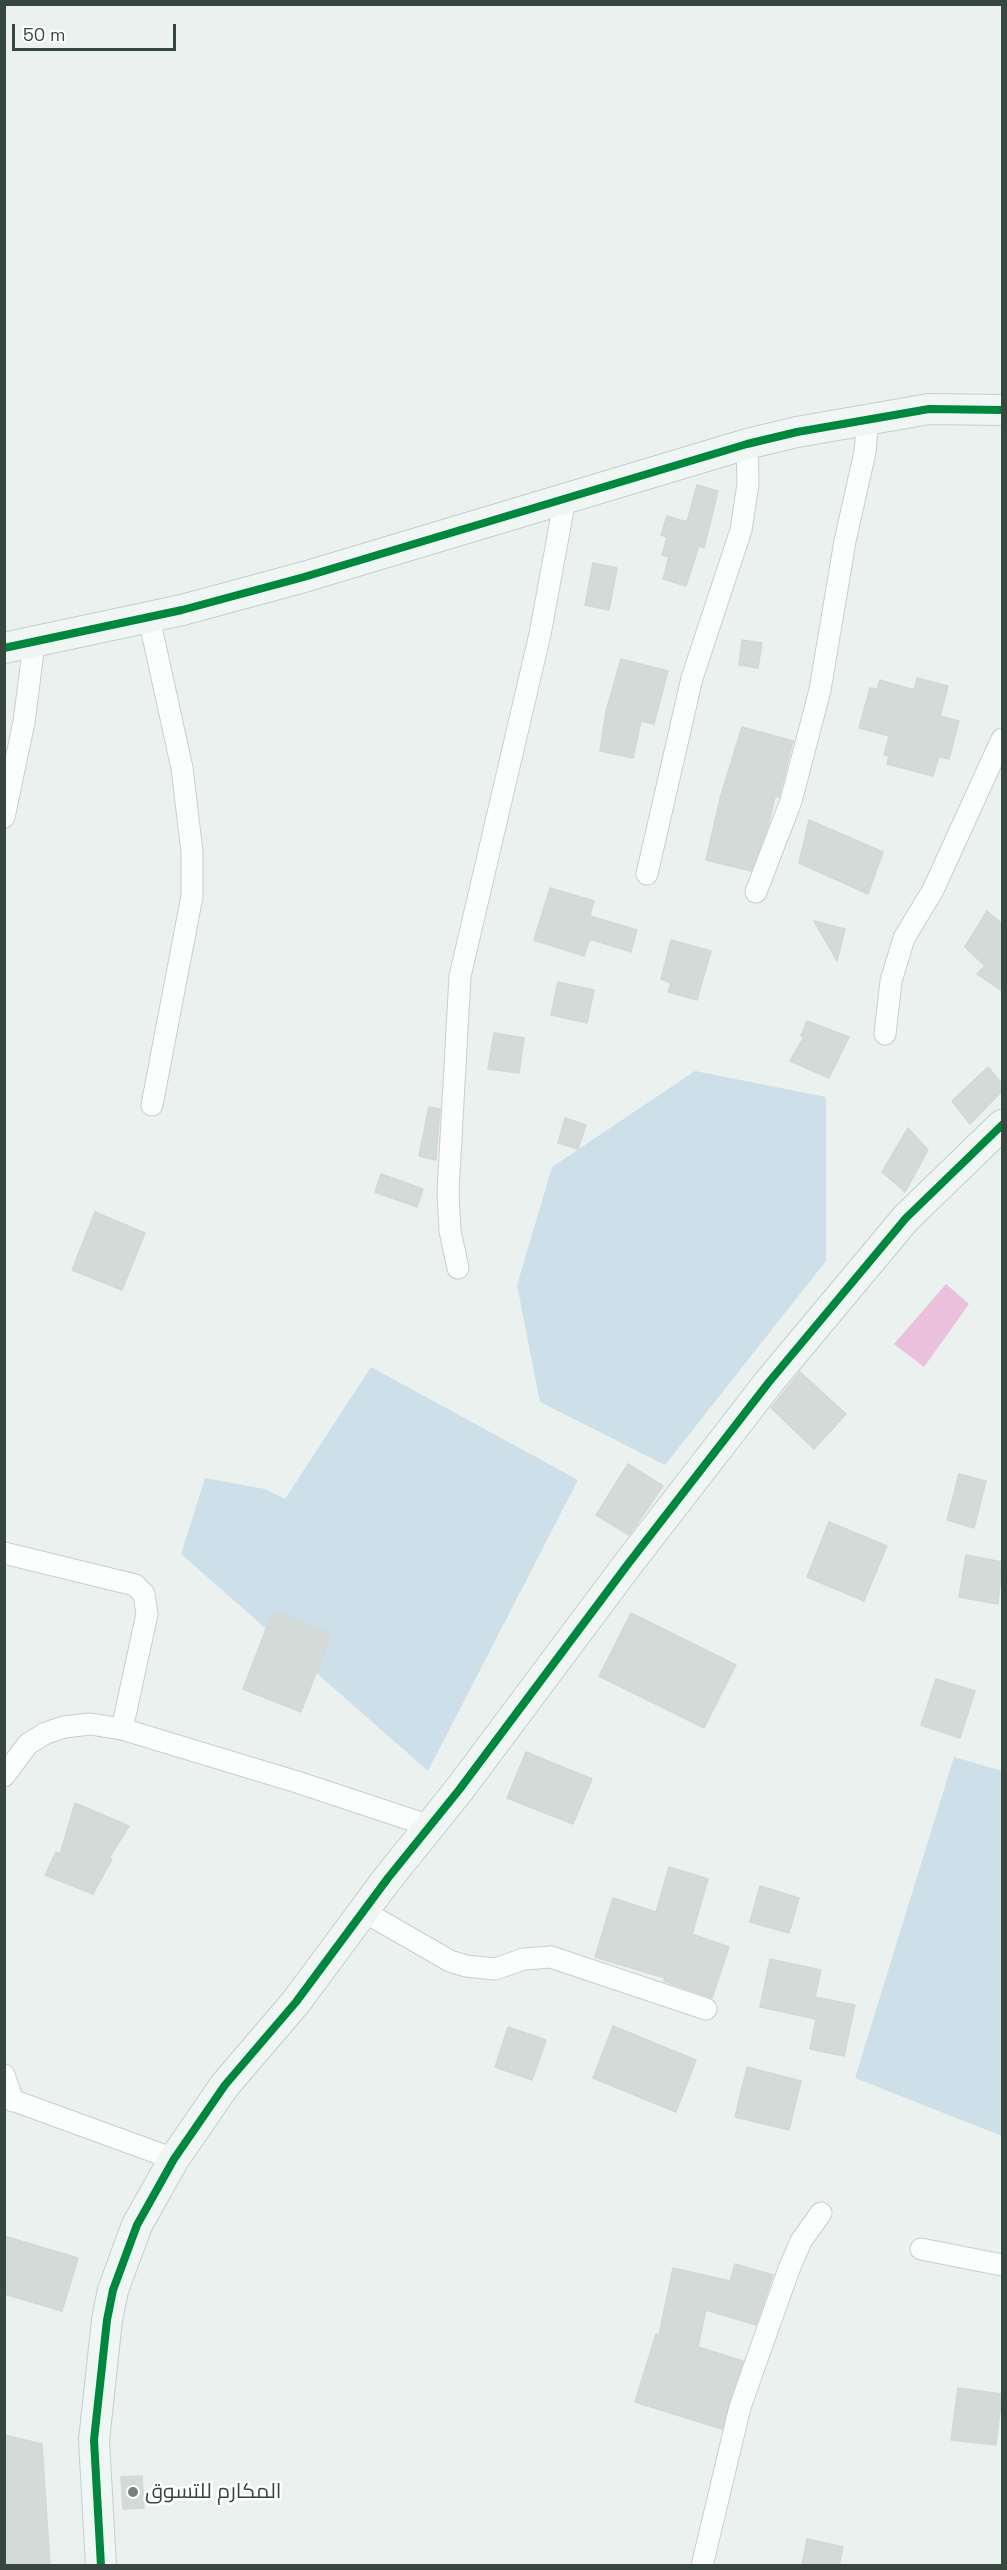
<!DOCTYPE html>
<html>
<head>
<meta charset="utf-8">
<style>
	body { margin:0 }
	#map { position:relative; width:1007px; height:2570px; overflow:hidden; background:#ebf1ef; font-family:"Space Grotesk",sans-serif }
	canvas { display:block }
	.frame { position:absolute; inset:0; border:6px solid #384640; pointer-events:none }
	.scale { position:absolute; left:12px; top:24px; width:164px; height:27px; box-sizing:border-box; border:3px solid #384640; border-top:0; padding-left:8px; font-size:18px; line-height:21px; white-space:nowrap; color:#384640; -webkit-text-stroke:4px #fff; paint-order:stroke }
</style>
</head>
<body>
<div id="map">
<canvas width="1007" height="2570"></canvas>
<div class="frame"></div>
<div class="scale">50 m</div>
</div>
<script>
const g = document.querySelector('canvas').getContext('2d');
g.lineJoin = 'round';
function paint(path, color) {
  g.fillStyle = color;
  g.fill(path, 'evenodd');
}
function poly(rows) {
  const path = new Path2D();
  for (const r of rows) {
    path.moveTo(r[0], r[1]);
    for (let i = 2; i < r.length; i += 2) path.lineTo(r[i], r[i + 1]);
  }
  return path;
}
function strokePath(path, color, width, dash) {
  g.strokeStyle = color;
  g.lineWidth = width;
  g.lineCap = dash ? 'butt' : 'round';
  g.setLineDash(dash || []);
  g.stroke(path);
}
function drawText(font, color, halo, rows, align = 'center') {
  g.font = font + ' "Space Grotesk",Cairo,sans-serif';
  g.lineWidth = 5;
  g.setLineDash([]);
  g.textBaseline = 'middle';
  g.strokeStyle = halo;
  g.fillStyle = color;
  for (const [text, x, y, turn = 0] of rows) {
    g.save();
    g.translate(x, y);
    g.rotate((+turn || 0) * Math.PI / 180);
    g.textAlign = isNaN(turn) ? turn : align;
    if (halo) g.strokeText(text, 0, 0);
    g.fillText(text, 0, 0);
    g.restore();
  }
}
paint(poly([
	[695,1071,826,1097,826,1261,665,1465,540,1402,517,1285,552,1167],
	[371,1367,578,1480,428,1771,181,1554,205,1478,265,1489,285,1499],
	[954,1757,1002,1771,1002,2136,855,2078]
]), '#cde0e9');
paint(poly([
	[946,1284,969,1304,924,1367,894,1344]
]), '#ebc0dd');
const building = poly([
	[697,485,718,491,704,548,699,546,686,586,663,579,669,557,662,555,667,537,661,535,667,516,687,522,697,485],
	[593,563,617,568,609,610,585,605,593,563],
	[742,640,762,643,758,668,739,665,742,640],
	[621,659,668,671,654,724,641,721,633,758,600,751,606,711,621,659],
	[917,678,948,686,940,716,959,721,949,759,939,757,933,776,887,764,889,756,884,755,889,736,859,728,870,688,877,689,880,680,914,690,917,678],
	[742,727,793,741,779,797,775,797,769,823,751,871,706,860,721,795,742,727],
	[809,820,883,852,868,894,799,863,809,820],
	[550,888,594,901,590,916,637,930,631,952,590,939,584,956,534,940,550,888],
	[987,911,1002,924,1002,991,977,974,985,966,965,947,987,911],
	[814,921,845,929,837,961,814,921],
	[671,940,711,951,697,1000,668,992,671,983,661,979,671,940],
	[558,982,594,990,587,1023,551,1015,558,982],
	[807,1021,849,1037,829,1078,790,1061,804,1037,801,1036,807,1021],
	[494,1033,524,1038,519,1073,488,1069,494,1033],
	[988,1067,1002,1084,1002,1091,970,1124,952,1101,988,1067],
	[429,1107,440,1109,436,1160,419,1156,429,1107],
	[565,1118,586,1125,578,1149,558,1143,565,1118],
	[908,1128,928,1150,905,1192,882,1172,908,1128],
	[381,1174,423,1189,417,1207,375,1192,381,1174],
	[95,1212,145,1233,122,1290,72,1270,95,1212],
	[800,1372,846,1414,814,1449,771,1408,800,1372],
	[628,1464,663,1486,629,1535,596,1515,628,1464],
	[959,1474,986,1481,974,1528,947,1520,959,1474],
	[829,1522,887,1546,864,1601,807,1577,829,1522],
	[966,1555,1002,1562,998,1604,959,1597,966,1555],
	[273,1611,331,1634,301,1712,243,1689,273,1611],
	[631,1613,736,1665,704,1728,599,1676,631,1613],
	[936,1679,975,1691,960,1738,921,1725,936,1679],
	[526,1752,592,1779,573,1824,507,1798,526,1752],
	[75,1803,129,1826,109,1858,112,1859,93,1894,45,1875,56,1852,60,1854,75,1803],
	[669,1867,708,1879,692,1934,729,1947,712,1998,664,1981,665,1978,595,1957,613,1898,656,1912,669,1867],
	[760,1886,799,1898,789,1933,750,1922,760,1886],
	[770,1959,821,1970,815,1997,855,2005,844,2056,810,2049,816,2019,760,2007,770,1959],
	[613,2026,696,2060,676,2112,593,2078,613,2026],
	[508,2027,546,2040,532,2080,495,2067,508,2027],
	[747,2067,801,2081,789,2130,735,2117,747,2067],
	[4,2236,78,2258,62,2311,4,2294,4,2236],
	[735,2264,773,2275,756,2325,706,2310,698,2347,743,2361,722,2429,635,2402,656,2334,659,2335,673,2268,730,2281,735,2264],
	[958,2388,1002,2394,996,2445,951,2440,958,2388],
	[4,2435,42,2444,50,2565,4,2565,4,2435],
	[142,2476,144,2508,123,2509,121,2477,142,2476],
	[807,2539,843,2547,839,2565,802,2565,807,2539]
]);
paint(building, '#d4dad8');
strokePath(building, '#d1d9d6', 1.5);
const street = poly([
	[149,618,182,768,192,852,192,896,152,1105],
	[4,817,24,722,34,644],
	[647,874,692,678,741,530,748,484,747,444],
	[756,892,791,801,820,690,845,541,865,452,868,417],
	[885,1034,891,981,904,938,933,890,1002,739],
	[458,1268,450,1231,448,1192,460,976,540,634,565,499],
	[4,1553,135,1585,144,1594,147,1614,122,1729],
	[4,1776,28,1744,46,1733,64,1727,90,1724,122,1729,297,1782,430,1826],
	[363,1911,450,1961,466,1966,495,1969,524,1959,551,1957,706,2009],
	[4,2075,13,2101],
	[4,2097,174,2159],
	[921,2249,1002,2265],
	[702,2566,740,2407,789,2269,801,2241,821,2213]
]);
const secondary = poly([
	[4,648,182,610,304,577,747,444,797,432,929,409,1002,410],
	[101,2566,94,2440,107,2320,113,2290,137,2225,174,2159,225,2085,296,2002,388,1878,459,1790,628,1564,769,1382,906,1218,1002,1125]
]);
strokePath(street, '#c9cfcd', 23);
strokePath(secondary, '#c3cfcb', 32);
strokePath(street, '#fcfdfd', 21);
strokePath(secondary, '#f0f6f4', 30);
strokePath(poly([
	[4,648,182,610,304,577,747,444,797,432,929,409,1002,410],
	[101,2566,94,2440,107,2320,113,2290,137,2225,174,2159,225,2085,296,2002,388,1878,459,1790,628,1564,769,1382,906,1218,1002,1125]
]), '#00873e', 8);
for (const [x, y, r, color] of [
	[133,2492,6,"#77827d"]
]) {
  const dot = new Path2D();
  dot.arc(x, y, r, 0, 2 * Math.PI);
  g.fillStyle = color;
  g.fill(dot);
  strokePath(dot, '#fff', 2);
}
drawText('21px', '#384640', '#fff', [
	["المكارم للتسوق",145,2492]
], 'left');
</script>
</body>
</html>
